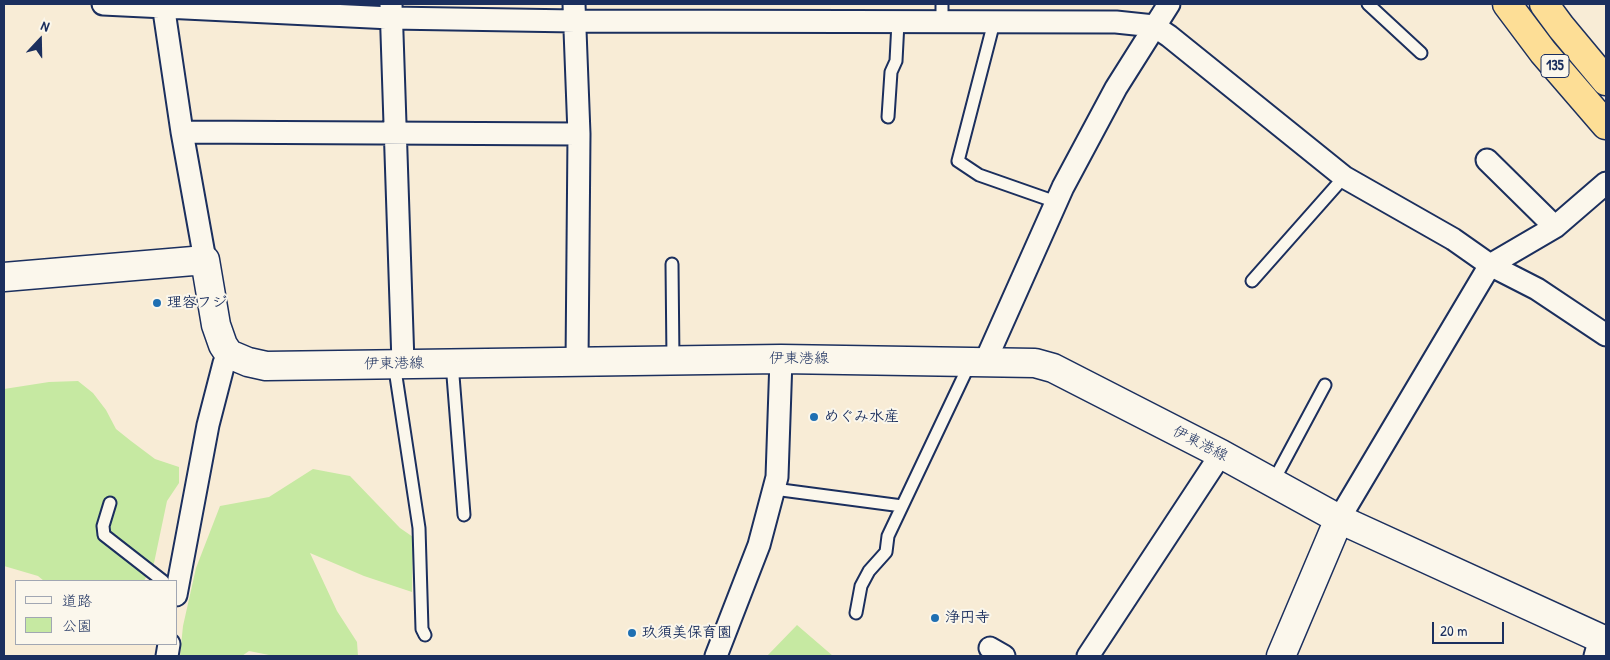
<!DOCTYPE html>
<html>
<head>
<meta charset="utf-8">
<style>
	body { margin:0 }
	#map { position:relative; width:1610px; height:660px; overflow:hidden; background:#f8ecd6; font-family:"Patrick Hand","Klee One",sans-serif }
	canvas { display:block }
	.frame { position:absolute; inset:0; border:5px solid #1b2f5e; pointer-events:none }
	.legend { position:absolute; left:15px; top:580px; width:162px; height:65px; box-sizing:border-box; background:#fbf7ec; border:1px solid #a1a7b3; margin:0; padding:6px 9px; list-style:none; font-size:15px; color:#1b2f5e }
	.legend li { display:flex; align-items:center; gap:10px; height:25px }
	.legend b { width:25px; border:1px solid #a1a7b3 }
	.north { position:absolute; left:15px; top:15px; width:50px; height:50px; -webkit-text-stroke:4px #fbf7ec; paint-order:stroke; rotate:21deg; font-size:14px; font-weight:700; line-height:20px; text-align:center; color:#1b2f5e }
	.north::after { content:''; display:block; margin:auto; width:18px; height:22px; background:#1b2f5e; clip-path:polygon(50% 0,100% 100%,50% 72%,0 100%) }
	.scale { position:absolute; left:1432px; top:622px; width:72px; height:22px; box-sizing:border-box; border:2px solid #1b2f5e; border-top:0; padding-left:6px; font-size:15px; line-height:18px; white-space:nowrap; color:#1b2f5e; -webkit-text-stroke:4px #fbf7ec; paint-order:stroke }
</style>
</head>
<body>
<div id="map">
<canvas width="1610" height="660"></canvas>
<div class="frame"></div>
<ul class="legend">
<li><b style="height:6px;background:#fbf7ec"></b>道路</li>
<li><b style="height:14px;background:#c6e9a2"></b>公園</li>
</ul>
<div class="north">N</div>
<div class="scale">20 m</div>
</div>
<script>
const g = document.querySelector('canvas').getContext('2d');
g.lineJoin = 'round';
function paint(path, color) {
  g.fillStyle = color;
  g.fill(path, 'evenodd');
}
function poly(rows) {
  const path = new Path2D();
  for (const r of rows) {
    path.moveTo(r[0], r[1]);
    for (let i = 2; i < r.length; i += 2) path.lineTo(r[i], r[i + 1]);
  }
  return path;
}
function strokePath(path, color, width, dash) {
  g.strokeStyle = color;
  g.lineWidth = width;
  g.lineCap = dash ? 'butt' : 'round';
  g.setLineDash(dash || []);
  g.stroke(path);
}
function drawText(font, color, halo, rows, align = 'center') {
  g.font = font + ' "Patrick Hand","Klee One",sans-serif';
  g.lineWidth = 4;
  g.setLineDash([]);
  g.textBaseline = 'middle';
  g.strokeStyle = halo;
  g.fillStyle = color;
  for (const [text, x, y, turn = 0] of rows) {
    g.save();
    g.translate(x, y);
    g.rotate((+turn || 0) * Math.PI / 180);
    g.textAlign = isNaN(turn) ? turn : align;
    if (halo) g.strokeText(text, 0, 0);
    g.fillText(text, 0, 0);
    g.restore();
  }
}
paint(poly([
	[78,381,93,393,106,410,116,429,131,441,155,459,179,467,179,483,167,501,154,563,144,581,44,581,38,576,4,566,4,389,49,382],
	[313,469,350,476,400,528,413,537,412,592,364,576,310,553,337,611,357,642,358,656,274,656,249,651,242,656,180,656,183,626,196,568,220,506,269,497],
	[797,625,833,656,767,656]
]), '#c6e9a2');
const lane = poly([
	[942,4,942,22],
	[1368,4,1421,53],
	[994,22,958,161,979,175,1056,202],
	[888,117,891,72,896,61,898,22],
	[672,264,673,360],
	[1252,281,1344,177],
	[394,363,419,528,422,629,425,635],
	[452,363,464,515],
	[1273,482,1325,385],
	[774,489,902,506],
	[110,503,103,526,104,535,163,581],
	[856,613,861,586,869,571,886,552,888,536,970,363]
]);
const street = poly([
	[103,4,391,18,575,21,1116,22,1154,26,1169,36,1344,177,1453,239,1490,265,1537,289,1606,335],
	[163,4,182,132,205,260],
	[391,4,403,363],
	[574,4,579,134,577,363],
	[182,132,579,134],
	[1487,160,1555,227],
	[985,362,1063,187,1116,88,1169,4],
	[1339,519,1490,265,1555,227,1606,183],
	[176,595,208,425,224,363,229,354],
	[990,648,1004,656],
	[167,656,169,644],
	[716,656,759,545,777,477,781,359],
	[1088,656,1221,454],
	[1595,656,1600,638]
]);
const secondary = poly([
	[4,277,205,260,216,325,223,345,229,354,248,362,266,366,781,359,1035,363,1053,368,1221,454,1339,519,1606,641],
	[1281,656,1339,519]
]);
const highway = poly([
	[1507,4,1543,52,1606,125],
	[1544,4,1561,27,1606,81]
]);
strokePath(lane, '#1b2f5e', 15);
strokePath(street, '#1b2f5e', 25);
strokePath(secondary, '#1b2f5e', 31);
strokePath(highway, '#1b2f5e', 31);
strokePath(lane, '#fbf7ec', 11);
strokePath(street, '#fbf7ec', 21);
strokePath(secondary, '#fbf7ec', 28);
strokePath(highway, '#fdde96', 28);
for (const [x, y, r, color] of [
	[157,303,5,"#1f6fb2"],
	[814,417,5,"#1f6fb2"],
	[935,618,5,"#1f6fb2"],
	[632,633,5,"#1f6fb2"]
]) {
  const dot = new Path2D();
  dot.arc(x, y, r, 0, 2 * Math.PI);
  g.fillStyle = color;
  g.fill(dot);
  strokePath(dot, '#fbf7ec', 2);
}
for (const [x, y, w] of [
	[1555,66,28]
]) {
  const box = new Path2D();
  box.roundRect(x - w / 2, y - 11.5, w, 23, 4);
  g.fillStyle = '#fbf7ec';
  g.fill(box);
  strokePath(box, '#1b2f5e', 1);
}
drawText('bold 14px', '#1b2f5e', null, [
	["135",1555,66]
]);
drawText('bold 15px', '#1b2f5e', '#fbf7ec', [
	["理容フジ",167,303],
	["めぐみ水産",824,417],
	["浄円寺",945,618],
	["玖須美保育園",642,633]
], 'left');
drawText('15px', '#1b2f5e', '#fbf7ec', [
	["伊東港線",799,359],
	["伊東港線",394,364,-1],
	["伊東港線",1200,444,27]
]);
</script>
</body>
</html>
